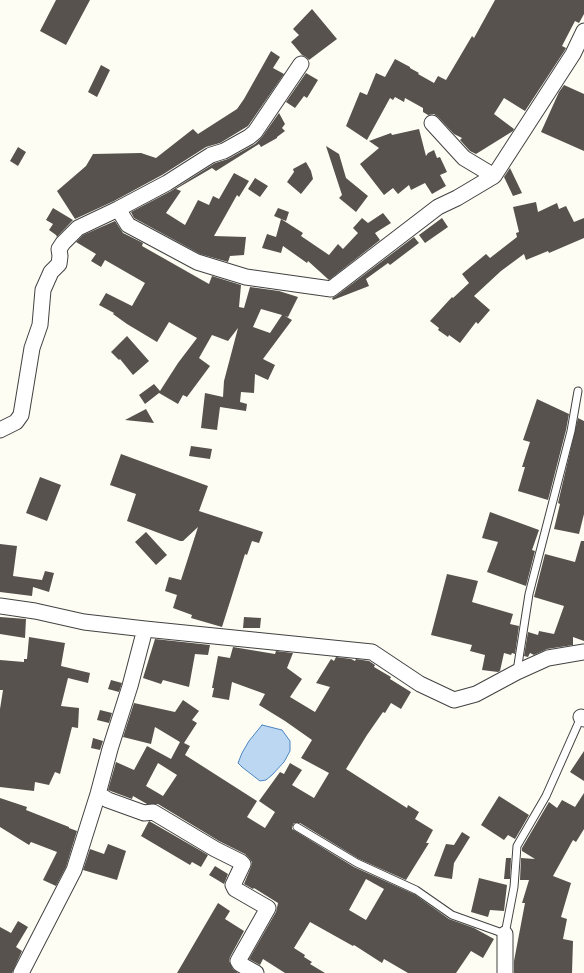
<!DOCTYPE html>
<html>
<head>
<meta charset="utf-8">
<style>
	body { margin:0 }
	canvas { display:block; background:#fefdf3 }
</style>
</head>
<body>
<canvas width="584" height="973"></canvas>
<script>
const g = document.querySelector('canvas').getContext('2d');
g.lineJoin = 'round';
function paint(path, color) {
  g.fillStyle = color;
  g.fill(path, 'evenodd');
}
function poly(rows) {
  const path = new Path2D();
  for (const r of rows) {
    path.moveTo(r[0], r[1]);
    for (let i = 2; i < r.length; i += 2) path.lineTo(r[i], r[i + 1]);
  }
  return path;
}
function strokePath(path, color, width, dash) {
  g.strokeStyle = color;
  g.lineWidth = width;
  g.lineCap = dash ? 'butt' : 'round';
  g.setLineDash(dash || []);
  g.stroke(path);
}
const water = poly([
	[262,725,282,730,290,741,290,751,284,762,272,775,266,780,260,781,242,767,238,763,242,753,249,741,262,725]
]);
paint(water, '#bcd7f1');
strokePath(water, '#4a85c1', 1);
paint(poly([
	[56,0,90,0,66,45,40,31],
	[495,0,584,0,584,14,579,23,575,21,562,46,566,48,565,50,525,111,504,98,494,114,514,129,513,131,476,154,470,151,460,140,462,138,454,134,438,117,434,114,428,115,423,112,423,108,405,98,404,102,395,97,393,100,390,98,367,140,346,126,360,92,367,95,376,73,385,77,395,59,410,67,410,68,419,73,418,74,434,83,438,76,446,80,472,36,474,38],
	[312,9,337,39,309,60,306,57,302,55,291,42,299,35,293,29],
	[271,51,280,57,273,68,284,74,248,126,220,143,206,147,162,175,114,201,75,219,57,191,86,166,93,154,141,153,156,158,193,129,198,134,237,109,244,99],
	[101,65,110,70,97,97,88,92],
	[306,73,318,80,307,98,304,96,295,108,286,102],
	[564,85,584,94,584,151,541,132,559,92],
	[279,113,285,124,282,128,285,131,277,137,277,138,261,147,259,144,216,171,212,168,176,189,181,191,166,213,185,225,198,200,209,205,213,196,219,199,234,173,249,181,239,197,237,195,214,236,246,237,244,255,230,256,228,262,200,254,134,218,131,212,171,191,215,163,228,159,255,144,262,137],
	[419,129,426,156,428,153,434,150,437,158,440,157,447,172,440,175,446,186,432,194,425,183,411,190,409,185,398,194,393,188,384,195,360,164,379,148,369,141,391,133,392,135],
	[326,146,339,154,346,178,368,196,356,212,339,198,342,195],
	[18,147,26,152,18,166,10,161],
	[306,162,311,171,313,179,301,194,287,182,294,172,293,169],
	[510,168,522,193,513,196,504,177],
	[255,178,268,186,260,197,248,189],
	[536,202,538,212,557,203,559,209,566,206,574,222,584,218,584,238,549,253,548,251,526,260,524,254,501,271,474,296,490,310,478,324,476,322,460,343,449,335,448,337,438,330,439,328,430,321,452,297,453,298,469,283,462,274,486,254,490,258,517,237,516,233,519,232,513,207],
	[53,208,73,220,57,237,56,235,49,230,53,224,46,220],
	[278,208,289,212,286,221,274,216],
	[383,213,391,223,375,233,380,240,329,280,308,261,307,263,283,246,281,253,262,248,267,234,276,237,281,219,303,233,301,236,329,255,338,244,343,249,358,233,353,228,362,218,368,223],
	[442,218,448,227,425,243,419,235],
	[115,221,123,233,143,243,142,246,209,284,212,276,241,285,239,307,244,308,250,287,279,291,298,297,288,317,285,316,292,320,263,359,275,365,268,380,255,374,254,393,241,392,240,402,247,404,246,411,220,407,217,430,201,428,205,393,223,397,224,381,238,328,228,341,212,335,199,358,210,366,187,397,183,395,178,404,159,393,145,404,139,395,154,384,160,391,178,363,197,338,169,322,157,342,127,324,113,314,114,313,99,305,106,293,132,306,145,283,105,260,101,267,91,261,96,254,76,242,83,235],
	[261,309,282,315,270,333,253,327],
	[414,237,419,243,390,265,388,263,366,279,369,286,333,300,332,298,336,296],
	[127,336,149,361,133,375,120,359,119,360,111,352],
	[537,399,569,414,566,430,548,500,518,491,525,467,522,467,530,442,523,440],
	[146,409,154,423,125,420],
	[578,418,584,421,584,514,579,534,554,529,560,504,558,503],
	[191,446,212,449,210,459,189,456],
	[121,454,208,486,199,511,263,532,259,543,252,541,247,555,245,554,222,627,191,618,192,615,173,608,177,595,165,591,169,577,181,580,198,527,183,541,180,541,127,521,136,494,110,485],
	[40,477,61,485,47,521,26,513],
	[490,512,539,530,532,550,535,551,526,586,487,572,498,542,482,538],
	[146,532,167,555,156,565,135,542],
	[581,541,584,541,584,641,573,637,573,645,547,649,534,655,530,653,528,657,524,656,528,632,538,635,539,631,554,634,564,606,534,597,545,554,575,562],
	[0,544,17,546,13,576,42,580,45,571,54,573,49,592,33,587,32,596,0,592],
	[447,574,478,581,472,602,513,614,510,624,519,626,515,654,512,653,511,655,504,653,500,671,498,672,482,670,485,655,470,651,472,645,431,635],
	[0,617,26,619,25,638,0,634],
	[244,617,261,618,260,628,243,628],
	[29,637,65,643,61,666,90,673,88,683,68,678,61,706,79,708,78,728,72,727,60,774,55,772,49,785,35,782,34,791,0,787,0,709,3,690,0,690,0,660,24,662,24,659,27,659],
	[155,639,210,645,208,655,195,654,189,687,163,680,161,684,143,678],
	[233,647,275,654,276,651,293,653,287,668,302,679,290,697,315,712,330,687,316,683,331,659,334,661,336,657,351,659,355,661,356,659,369,661,375,665,374,667,391,677,390,679,411,692,401,709,391,703,385,713,383,712,367,735,346,769,407,808,408,805,419,812,415,819,433,830,426,843,429,843,406,880,359,859,300,823,294,823,292,827,292,829,354,867,414,894,449,919,474,928,494,939,483,958,471,951,456,973,408,973,384,959,382,963,354,945,353,946,310,922,294,948,305,955,304,957,312,962,310,964,325,973,285,973,263,959,260,965,249,959,276,912,278,903,254,888,253,889,244,884,251,867,252,862,249,858,245,854,219,841,158,804,147,804,133,796,132,799,108,790,116,762,134,770,147,746,171,759,180,742,155,727,151,744,123,737,134,703,175,712,183,700,199,711,192,720,197,723,184,743,190,746,185,755,257,801,247,817,265,828,275,812,259,801,280,772,284,774,290,763,302,770,292,785,314,798,329,773,301,758,312,740,285,721,259,705,265,694,232,682,229,700,212,697,214,688,212,688,218,656,230,658],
	[158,763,177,775,163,796,146,786],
	[366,879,384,889,366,920,349,910],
	[111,680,122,683,119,692,108,689],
	[100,710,112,713,109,723,97,720],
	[93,738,103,741,100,750,91,748],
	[584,751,584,781,570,772],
	[584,793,584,829,576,842,573,840,553,876,571,883,561,917,567,919,563,939,573,941,572,973,514,973,514,961,525,903,522,903,529,880,520,880,521,858,535,859,522,851,522,848,549,802,557,808,562,800,575,807],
	[499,796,529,815,515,839,508,835,504,840,481,825],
	[0,798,27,807,26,810,69,827,69,828,77,831,66,867,56,886,43,880,57,852,31,842,29,845,0,827],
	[149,821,208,855,201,867,192,862,190,865,141,836],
	[462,832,470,837,454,863,452,879,434,876,446,844,454,845],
	[108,844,126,851,117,880,83,870,90,849,104,854],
	[506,858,511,858,510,879,504,879],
	[215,866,228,874,224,884,209,875],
	[479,878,507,885,504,911,490,910,488,917,471,912],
	[218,903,230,911,225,919,244,931,230,957,229,961,233,969,238,973,177,973],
	[18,921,28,927,16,947,22,951,12,973,0,973,0,927,11,933]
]), '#57524d');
const lane = poly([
	[517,671,529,594,571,431,578,391],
	[297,827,357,863,416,890,452,915,505,934,514,887,517,846,546,796,582,715]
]);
const street = poly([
	[432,123,464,158,494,176,573,54,584,31],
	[118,209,128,225,197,262,246,277,331,289,438,207,457,198,494,176],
	[0,430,16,422,21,415,32,348,40,325,43,290,51,272,59,264,60,256,59,249,63,243,78,228,118,209,167,183,211,155,224,151,249,137,255,132,301,64],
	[0,606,35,611,84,622,145,629,372,652,420,684,454,700,476,694,517,672,548,658,584,652],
	[581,717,584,719],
	[98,794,108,800,144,813,153,812,215,849,241,862,243,864,233,885,235,889,268,908,238,961,240,964,256,973],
	[505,934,505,973],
	[21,973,74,870,98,794,110,749,130,686,145,629]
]);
strokePath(lane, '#424242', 9);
strokePath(street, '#424242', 17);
strokePath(lane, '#fff', 7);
strokePath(street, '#fff', 15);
</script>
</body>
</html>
